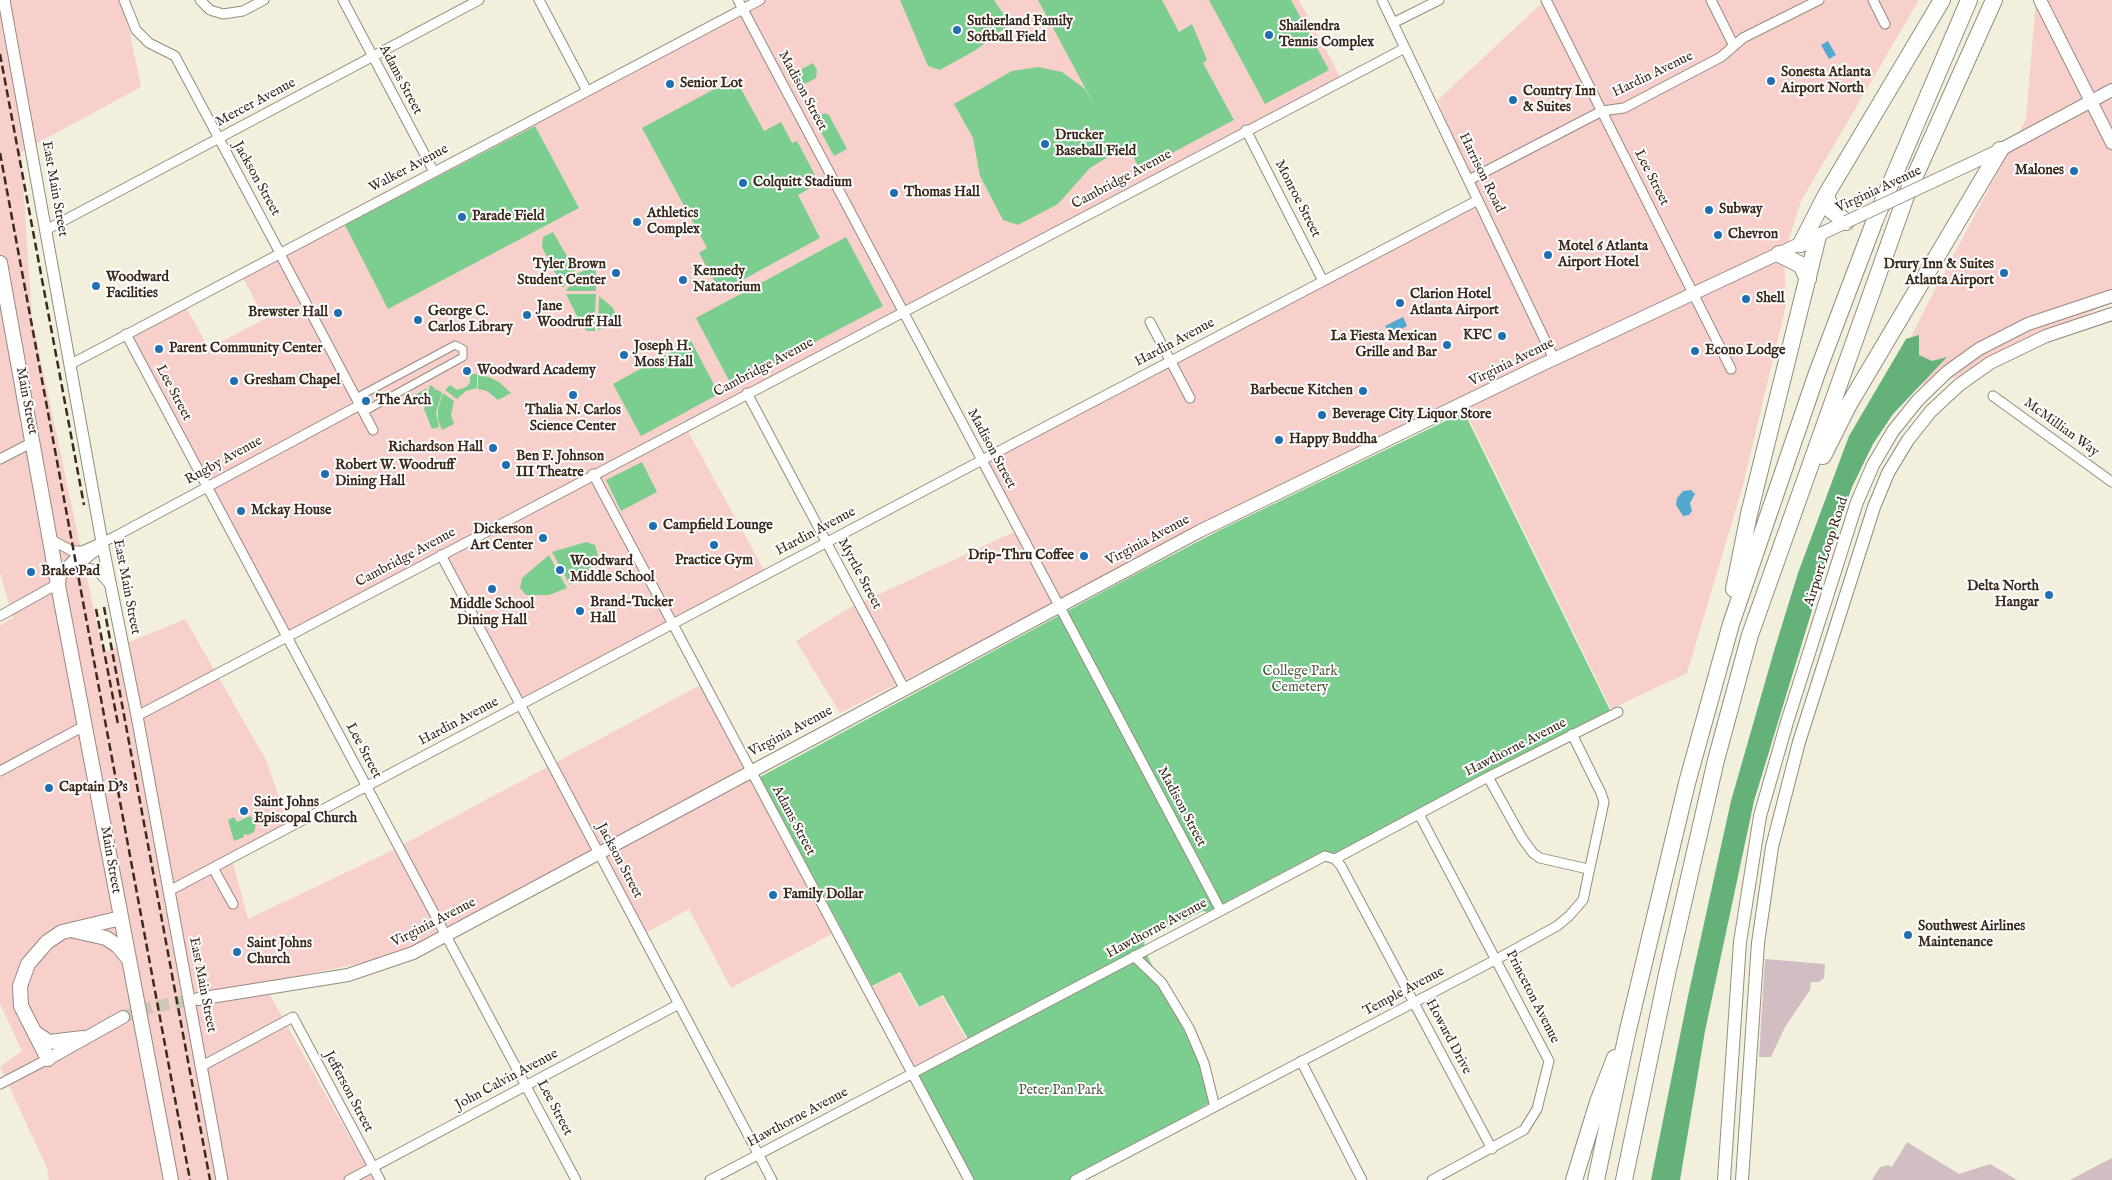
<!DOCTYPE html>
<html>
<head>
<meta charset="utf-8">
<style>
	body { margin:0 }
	canvas { display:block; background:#f2efdc }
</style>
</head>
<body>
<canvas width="2112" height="1180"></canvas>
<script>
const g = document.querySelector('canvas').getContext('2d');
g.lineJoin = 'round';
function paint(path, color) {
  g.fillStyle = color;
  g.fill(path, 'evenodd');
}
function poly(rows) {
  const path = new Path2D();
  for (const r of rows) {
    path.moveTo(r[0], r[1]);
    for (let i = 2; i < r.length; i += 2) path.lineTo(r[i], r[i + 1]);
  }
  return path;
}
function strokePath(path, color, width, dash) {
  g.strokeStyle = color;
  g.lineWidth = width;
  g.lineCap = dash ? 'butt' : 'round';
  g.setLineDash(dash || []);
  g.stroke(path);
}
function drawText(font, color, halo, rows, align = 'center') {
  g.font = font + ' "IM FELL English",serif';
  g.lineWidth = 4;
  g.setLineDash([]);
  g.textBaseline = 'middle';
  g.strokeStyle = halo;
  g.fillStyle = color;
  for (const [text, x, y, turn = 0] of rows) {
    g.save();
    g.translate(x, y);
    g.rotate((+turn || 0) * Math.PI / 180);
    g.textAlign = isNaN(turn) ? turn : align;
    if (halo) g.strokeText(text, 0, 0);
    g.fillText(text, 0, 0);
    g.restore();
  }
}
paint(poly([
	[0,0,123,0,141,87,21,152,32,319,103,653,185,619,266,760,289,825,232,859,248,919,387,853,708,681,722,706,745,763,832,934,731,988,689,909,646,933,601,846,396,956,263,983,374,1180,49,1180,47,1168,0,1067,22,1051,0,1004,0,625,13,618,0,573],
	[760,0,1299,0,1342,80,685,426,766,574,521,705,441,555,287,637,126,334,184,304,209,348,265,319,241,274],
	[1545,0,1919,0,1801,201,1784,255,1786,305,1742,489,1687,673,1611,709,1459,398,840,713,796,641,849,608,1014,532,979,467,1474,203,1438,100],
	[2036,0,2112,0,2112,301,1979,372,1883,394,1930,299,2026,119],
	[899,973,918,1008,942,996,966,1039,909,1073,864,991]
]), '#f7d0cb');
paint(poly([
	[1765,959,1825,964,1824,978,1819,982,1811,982,1810,990,1785,1027,1771,1057,1759,1057],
	[1907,1142,1959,1174,1990,1164,2017,1180,1872,1180,1880,1167,1888,1165,1892,1167],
	[2112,1158,2112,1180,2070,1180]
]), '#d2bec2');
paint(poly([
	[900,0,994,0,1010,24,976,50,940,70,928,66],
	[1038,0,1162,0,1179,32,1192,24,1207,60,1203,63,1234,120,1140,170,1132,154,1119,150,1090,168,1058,204,1018,225,1003,220,980,176,973,138,954,104,1012,71,1038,67,1062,72,1085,89,1096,108],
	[1209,0,1291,0,1329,70,1265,104],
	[813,63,817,70,816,78,799,87,793,74],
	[735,78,764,131,781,122,792,143,797,141,817,179,814,181,816,185,798,195,820,238,722,291,719,290,699,253,707,248,642,128],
	[824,113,829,115,847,149,834,156,815,121],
	[535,126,579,208,388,309,345,225],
	[553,232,575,270,563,288,542,247,543,237],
	[846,237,883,306,732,386,696,318],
	[596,264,596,291,566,291,577,274],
	[566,294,596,294,595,311,581,324],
	[599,296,613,308,619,323,598,330],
	[594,317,595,331,587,331,582,326],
	[691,341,719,394,641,436,613,384],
	[470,374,477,374,477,388,466,391,457,399,445,390,450,385,457,390,466,387,470,383],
	[478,375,489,377,499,382,511,393,498,400,487,391,478,389],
	[430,385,435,388,434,391,436,389,442,393,436,413,439,427,432,429,424,409],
	[427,388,423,403,420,405,415,395],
	[443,393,454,401,451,415,454,424,442,430,438,420,438,409],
	[1464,412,1610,710,1336,853,1316,855,1207,912,1203,911,1145,940,1144,946,968,1039,943,995,919,1007,900,972,872,986,760,777,1136,574,1222,529],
	[642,462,657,492,621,511,606,480],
	[586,542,595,545,598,555,586,574,570,585,552,552],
	[549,555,567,588,549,595,526,595,520,588,522,578],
	[250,816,256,824,254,832,248,835,243,834,244,837,234,841,228,820,234,817,237,822],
	[1145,951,1201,1065,1213,1101,1074,1180,966,1180,909,1073]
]), '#7cce90');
paint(poly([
	[1919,335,1919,355,1932,361,1947,357,1893,414,1873,444,1852,487,1834,538,1754,801,1705,1031,1680,1180,1651,1180,1688,996,1731,801,1774,651,1798,573,1849,436,1906,339]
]), '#65b17a');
paint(poly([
	[1828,41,1836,55,1829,59,1821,45],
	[1403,317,1407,326,1390,335,1385,326],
	[1691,490,1695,494,1690,503,1692,511,1689,515,1683,516,1676,505,1677,498,1683,491]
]), '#53a8cf');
strokePath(poly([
	[123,1017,152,1007,198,999]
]), '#cdc8b6', 12, [12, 6]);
const pedestrian = poly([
	[356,398,455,345,463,349,463,357,363,412]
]);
const minor = poly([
	[124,0,136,30,149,43,175,56,280,253],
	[200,0,210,10,223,14,243,11,264,0],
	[343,0,434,172],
	[539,0,587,91],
	[738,0,1221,911],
	[1382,0,1554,359],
	[1546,0,1731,369],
	[1711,0,1734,46],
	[1873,0,1885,24],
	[1393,23,1439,0],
	[1246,130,1323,281],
	[1469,180,1602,111,1624,108,1721,57,1743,38,1819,0],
	[46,230,479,0],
	[281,256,373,430],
	[1150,322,1190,398],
	[126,334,576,1180],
	[71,364,760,0],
	[747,393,904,688],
	[1993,396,2112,482],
	[0,459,33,442],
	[593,474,969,1180],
	[50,539,72,551,82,551],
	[441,555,772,1180],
	[75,566,97,570,110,585],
	[71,571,96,551,102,542],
	[59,583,66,567,82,551,114,537,360,405],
	[0,616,61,582],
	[137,716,1405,48],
	[0,771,86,725],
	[1488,777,1522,838,1533,853,1540,858,1588,869],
	[1419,814,1549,1061,1537,1109,1524,1130,1432,1180],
	[1335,859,1341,866,1492,1149],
	[213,868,233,904],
	[169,891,982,460,1478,200],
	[1134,956,1162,983,1189,1028,1204,1063,1215,1107],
	[1301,1061,1362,1180],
	[202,1066,293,1017,380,1180],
	[0,1084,48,1059],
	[349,1180,679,1004],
	[710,1180,1325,856,1335,859,1488,777,1618,712],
	[1075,1180,1497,959,1557,926,1569,916,1583,900,1604,802,1601,793,1572,734]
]);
const tertiary = poly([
	[4,0,102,542,137,716,222,1180]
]);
const secondary = poly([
	[2040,0,2112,143],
	[1936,180,2000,150,2112,90],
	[198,999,348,975,413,953,1200,531,1535,368,1846,222],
	[48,1059,123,1017],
	[1724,1180,1740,942,1760,816,1787,722,1857,502,1873,465,1893,431,1918,400,1947,372,1979,349,2028,324,2112,296],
	[1742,1180,1758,943,1772,847,1799,742,1874,507,1888,473,1908,440,1931,411,1959,385,1990,363,2046,336,2112,314]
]);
const primary = poly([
	[0,263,58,585,171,1180],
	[75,931,106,938,118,946,127,957],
	[34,1032,49,1042,83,1038],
	[48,1059,21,1006,20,986,28,964,47,942,62,932,121,918]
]);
const motorway = poly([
	[1826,195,1831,210,1846,222],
	[1801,244,1826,195,1942,0],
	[1779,254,1801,265,1808,279],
	[1823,456,1848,406,2000,150],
	[1734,589,1749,514,1818,236],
	[1574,1180,1598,1102,1615,1058],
	[1596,1180,1627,1034,1687,783,1731,624,1817,373,1875,220,1969,0],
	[1624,1180,1667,974,1716,760,1750,635,1906,196,1994,0]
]);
strokePath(pedestrian, '#968c7d', 9);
strokePath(minor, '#968c7d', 11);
strokePath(tertiary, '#968c7d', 13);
strokePath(secondary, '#968c7d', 14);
strokePath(primary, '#968c7d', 16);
strokePath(motorway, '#968c7d', 18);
strokePath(pedestrian, '#fff', 7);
strokePath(minor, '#fff', 9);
strokePath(tertiary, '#fff', 11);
strokePath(secondary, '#fff', 12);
strokePath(primary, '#fff', 14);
strokePath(motorway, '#fff', 16);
strokePath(poly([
	[0,54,84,505],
	[0,153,190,1180],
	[104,607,210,1180],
	[96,609,118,724]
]), '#3b2a1e', 2.5, [8, 4]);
const secondaryBridge = poly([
	[1846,222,1936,180]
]);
strokePath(secondaryBridge, '#968c7d', 14, []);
strokePath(secondaryBridge, '#fff', 12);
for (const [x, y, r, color] of [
	[957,30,5,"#1f6fb2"],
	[1269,35,5,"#1f6fb2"],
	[1771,81,5,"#1f6fb2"],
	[670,84,5,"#1f6fb2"],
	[1513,100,5,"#1f6fb2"],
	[1045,144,5,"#1f6fb2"],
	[2074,171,5,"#1f6fb2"],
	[743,183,5,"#1f6fb2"],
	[894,193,5,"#1f6fb2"],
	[1709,210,5,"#1f6fb2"],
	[462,217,5,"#1f6fb2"],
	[637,222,5,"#1f6fb2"],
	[1718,235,5,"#1f6fb2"],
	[1548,255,5,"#1f6fb2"],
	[616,273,5,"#1f6fb2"],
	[2004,273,5,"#1f6fb2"],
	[683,280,5,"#1f6fb2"],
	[96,286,5,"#1f6fb2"],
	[1746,299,5,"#1f6fb2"],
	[1400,303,5,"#1f6fb2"],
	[338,313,5,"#1f6fb2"],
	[527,315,5,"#1f6fb2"],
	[418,320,5,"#1f6fb2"],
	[1502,336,5,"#1f6fb2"],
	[1447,345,5,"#1f6fb2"],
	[159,349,5,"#1f6fb2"],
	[1695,351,5,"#1f6fb2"],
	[624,355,5,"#1f6fb2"],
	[467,371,5,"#1f6fb2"],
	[234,381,5,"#1f6fb2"],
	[1363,391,5,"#1f6fb2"],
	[573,395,5,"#1f6fb2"],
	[366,401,5,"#1f6fb2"],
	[1322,415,5,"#1f6fb2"],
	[1279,440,5,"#1f6fb2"],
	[493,448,5,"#1f6fb2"],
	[506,465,5,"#1f6fb2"],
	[325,474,5,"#1f6fb2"],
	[241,511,5,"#1f6fb2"],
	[653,526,5,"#1f6fb2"],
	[543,538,5,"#1f6fb2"],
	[714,545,5,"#1f6fb2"],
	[1084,556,5,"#1f6fb2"],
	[560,570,5,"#1f6fb2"],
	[31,572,5,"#1f6fb2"],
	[492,589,5,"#1f6fb2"],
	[2049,595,5,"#1f6fb2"],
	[580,611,5,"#1f6fb2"],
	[49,788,5,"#1f6fb2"],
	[244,811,5,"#1f6fb2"],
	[773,895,5,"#1f6fb2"],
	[1908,935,5,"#1f6fb2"],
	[237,952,5,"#1f6fb2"]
]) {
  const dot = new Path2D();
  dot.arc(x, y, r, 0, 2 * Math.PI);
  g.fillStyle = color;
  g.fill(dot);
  strokePath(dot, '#fff', 2);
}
drawText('bold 14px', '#3b2a1e', '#fff', [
	["Sutherland Family",967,22],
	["Softball Field",967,38],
	["Shailendra",1279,27],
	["Tennis Complex",1279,43],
	["Sonesta Atlanta",1781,73],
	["Airport North",1781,89],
	["Senior Lot",680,84],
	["Country Inn",1523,92],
	["& Suites",1523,108],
	["Drucker",1055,136],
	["Baseball Field",1055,152],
	["Malones",2064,171,"right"],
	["Colquitt Stadium",753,183],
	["Thomas Hall",904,193],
	["Subway",1719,210],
	["Athletics",647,214],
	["Complex",647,230],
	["Parade Field",472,217],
	["Chevron",1728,235],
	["Motel 6 Atlanta",1558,247],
	["Airport Hotel",1558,263],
	["Tyler Brown",606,265,"right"],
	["Student Center",606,281,"right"],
	["Drury Inn & Suites",1994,265,"right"],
	["Atlanta Airport",1994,281,"right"],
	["Kennedy",693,272],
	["Natatorium",693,288],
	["Woodward",106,278],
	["Facilities",106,294],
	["Clarion Hotel",1410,295],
	["Atlanta Airport",1410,311],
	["Shell",1756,299],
	["Jane",537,307],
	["Woodruff Hall",537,323],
	["George C.",428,312],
	["Carlos Library",428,328],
	["Brewster Hall",328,313,"right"],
	["KFC",1492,336,"right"],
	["La Fiesta Mexican",1437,337,"right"],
	["Grille and Bar",1437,353,"right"],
	["Joseph H.",634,347],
	["Moss Hall",634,363],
	["Parent Community Center",169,349],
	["Econo Lodge",1705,351],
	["Woodward Academy",477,371],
	["Gresham Chapel",244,381],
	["Barbecue Kitchen",1353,391,"right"],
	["The Arch",376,401],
	["Thalia N. Carlos",573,411,"center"],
	["Science Center",573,427,"center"],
	["Beverage City Liquor Store",1332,415],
	["Happy Buddha",1289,440],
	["Richardson Hall",483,448,"right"],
	["Ben F. Johnson",516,457],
	["III Theatre",516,473],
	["Robert W. Woodruff",335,466],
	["Dining Hall",335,482],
	["Mckay House",251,511],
	["Campfield Lounge",663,526],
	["Dickerson",533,530,"right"],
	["Art Center",533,546,"right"],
	["Drip-Thru Coffee",1074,556,"right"],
	["Practice Gym",714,561,"center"],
	["Woodward",570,562],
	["Middle School",570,578],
	["Brake Pad",41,572],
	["Delta North",2039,587,"right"],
	["Hangar",2039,603,"right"],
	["Brand-Tucker",590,603],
	["Hall",590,619],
	["Middle School",492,605,"center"],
	["Dining Hall",492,621,"center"],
	["Captain D's",59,788],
	["Saint Johns",254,803],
	["Episcopal Church",254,819],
	["Family Dollar",783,895],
	["Southwest Airlines",1918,927],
	["Maintenance",1918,943],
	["Saint Johns",247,944],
	["Church",247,960]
], 'left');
drawText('14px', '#3b2a1e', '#fff', [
	["Hardin Avenue",1653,75,-26],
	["Adams Street",400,80,62],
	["Madison Street",802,91,62],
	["Mercer Avenue",256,103,-28],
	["Walker Avenue",409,169,-28],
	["Harrison Road",1481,173,64],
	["Lee Street",1651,178,63],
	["Jackson Street",256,179,61],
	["Cambridge Avenue",1122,180,-28],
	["East Main Street",54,189,80],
	["Virginia Avenue",1879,190,-25],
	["Monroe Street",1297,199,63],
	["Hardin Avenue",1175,343,-28],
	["Virginia Avenue",1512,363,-26],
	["Cambridge Avenue",764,368,-28],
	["Lee Street",173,393,62],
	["Main Street",26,401,79],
	["McMillian Way",2061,428,36],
	["Madison Street",991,449,62],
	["Rugby Avenue",224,461,-29],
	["Hardin Avenue",816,532,-28],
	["Virginia Avenue",1148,541,-28],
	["Airport Loop Road",1827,552,-72],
	["Cambridge Avenue",406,558,-28],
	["Myrtle Street",859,574,62],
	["East Main Street",126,587,79],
	["Hardin Avenue",459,722,-28],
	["Virginia Avenue",791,732,-28],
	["Hawthorne Avenue",1516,748,-27],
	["Lee Street",363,751,62],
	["Madison Street",1181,807,62],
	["Adams Street",793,821,62],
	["Main Street",110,860,80],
	["Jackson Street",619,861,62],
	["Virginia Avenue",434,923,-27],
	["Hawthorne Avenue",1157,929,-28],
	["East Main Street",202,985,79],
	["Temple Avenue",1404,992,-28],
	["Princeton Avenue",1532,997,63],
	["Howard Drive",1448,1037,62],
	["John Calvin Avenue",507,1080,-28],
	["Jefferson Street",348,1092,62],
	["Lee Street",554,1108,62],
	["Hawthorne Avenue",798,1118,-28]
]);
drawText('14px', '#4e5b40', '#fff', [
	["College Park",1300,672],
	["Cemetery",1300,688],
	["Peter Pan Park",1061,1091]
]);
</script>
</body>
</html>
